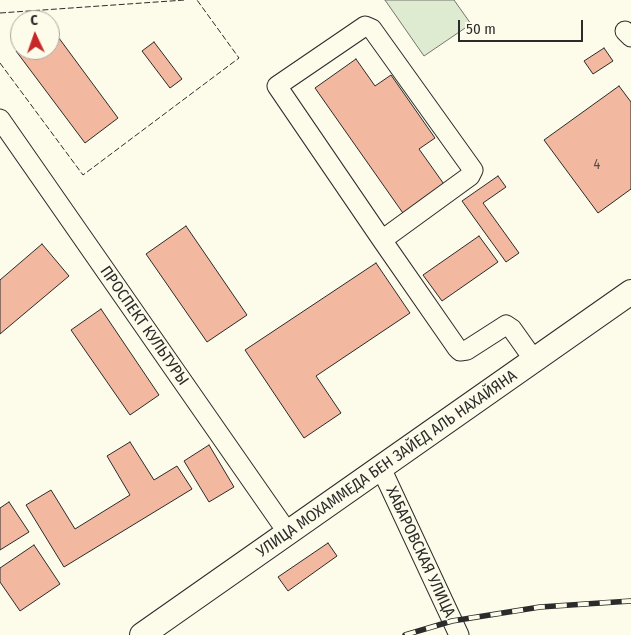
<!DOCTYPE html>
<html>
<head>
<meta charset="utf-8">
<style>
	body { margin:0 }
	#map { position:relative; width:631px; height:635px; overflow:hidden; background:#fdfbea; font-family:"Fira Sans Condensed",sans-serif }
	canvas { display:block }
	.north { position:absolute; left:10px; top:10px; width:50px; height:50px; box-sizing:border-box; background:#fdfbea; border:1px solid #a9a89e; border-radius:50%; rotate:357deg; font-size:14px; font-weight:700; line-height:20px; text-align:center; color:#2b2b2b }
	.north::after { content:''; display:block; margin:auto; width:18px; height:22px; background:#c62828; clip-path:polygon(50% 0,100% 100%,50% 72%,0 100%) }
	.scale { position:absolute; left:458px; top:20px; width:125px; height:22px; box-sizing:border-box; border:2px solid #2b2b2b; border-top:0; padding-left:6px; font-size:15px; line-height:18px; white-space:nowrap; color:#2b2b2b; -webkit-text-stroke:4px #fdfbea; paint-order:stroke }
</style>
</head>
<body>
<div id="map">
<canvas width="631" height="635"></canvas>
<div class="north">С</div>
<div class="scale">50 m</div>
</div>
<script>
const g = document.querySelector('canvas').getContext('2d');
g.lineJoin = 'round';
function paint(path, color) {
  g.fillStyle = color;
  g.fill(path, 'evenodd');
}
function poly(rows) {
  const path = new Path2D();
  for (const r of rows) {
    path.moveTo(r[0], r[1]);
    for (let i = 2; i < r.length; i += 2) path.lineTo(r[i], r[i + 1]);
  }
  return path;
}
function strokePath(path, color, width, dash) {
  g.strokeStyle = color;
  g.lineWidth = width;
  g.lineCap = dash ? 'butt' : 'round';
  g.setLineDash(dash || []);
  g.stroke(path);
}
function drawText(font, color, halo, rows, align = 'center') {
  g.font = font + ' "Fira Sans Condensed",sans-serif';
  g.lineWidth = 4;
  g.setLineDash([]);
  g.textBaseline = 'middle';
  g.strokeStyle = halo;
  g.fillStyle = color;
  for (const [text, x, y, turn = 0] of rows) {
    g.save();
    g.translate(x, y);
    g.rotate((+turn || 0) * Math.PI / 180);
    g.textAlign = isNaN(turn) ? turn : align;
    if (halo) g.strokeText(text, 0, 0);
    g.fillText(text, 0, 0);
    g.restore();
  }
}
const green = poly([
	[385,0,454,0,471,24,424,56,385,0]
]);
paint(green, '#deebd1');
strokePath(green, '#74746e', 1);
const building = poly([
	[50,26,118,118,85,143,16,51,20,48,50,50,50,26],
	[154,42,182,79,170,88,142,51,154,42],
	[604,48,613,61,593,74,584,61,604,48],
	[356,59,375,86,391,75,435,138,419,149,446,187,405,216,315,88,356,59],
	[619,86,631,102,631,189,598,213,544,140,619,86],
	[498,176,506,187,483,203,519,253,506,262,462,201,498,176],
	[186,226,247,315,207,342,146,254,186,226],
	[479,236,498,262,442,301,423,275,479,236],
	[42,244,69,276,0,334,0,280,42,244],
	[376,263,410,313,316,376,341,413,304,438,245,350,376,263],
	[101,309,159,395,130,415,71,330,101,309],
	[130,442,154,480,177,466,192,489,64,567,26,505,51,490,75,529,130,495,107,456,130,442],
	[209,445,234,487,209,502,184,461,209,445],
	[9,502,29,532,0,550,0,508,9,502],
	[328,543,337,556,288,591,278,577,328,543],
	[34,545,60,584,20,611,0,582,0,568,34,545]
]);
paint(building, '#f2b8a0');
strokePath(building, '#2b2b2b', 1);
const minor = poly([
	[625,31,631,37],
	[0,119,288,533],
	[382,240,470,176,473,170,372,29,365,26,277,86,382,240,457,348,460,351,467,350,506,325,512,329,534,360],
	[381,468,459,635]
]);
const major = poly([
	[142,635,631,292]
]);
strokePath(minor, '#2b2b2b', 21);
strokePath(major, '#2b2b2b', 26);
strokePath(minor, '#fdfbea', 19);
strokePath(major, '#fdfbea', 24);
const rail = poly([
	[405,635,452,621,540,607,631,601]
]);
strokePath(rail, '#2b2b2b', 5.5);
strokePath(rail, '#fdfbea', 4, [11]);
strokePath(poly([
	[0,13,185,0],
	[0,63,83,175,239,58,197,0]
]), '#2b2b2b', 1, [6, 2.5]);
drawText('14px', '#5d4e48', null, [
	["4",597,165]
]);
drawText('16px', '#2b2b2b', '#fdfbea', [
	["ПРОСПЕКТ КУЛЬТУРЫ",144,326,55],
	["УЛИЦА МОХАММЕДА БЕН ЗАЙЕД АЛЬ НАХАЙЯНА",387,464,-35],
	["ХАБАРОВСКАЯ УЛИЦА",420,552,65]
]);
</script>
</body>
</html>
